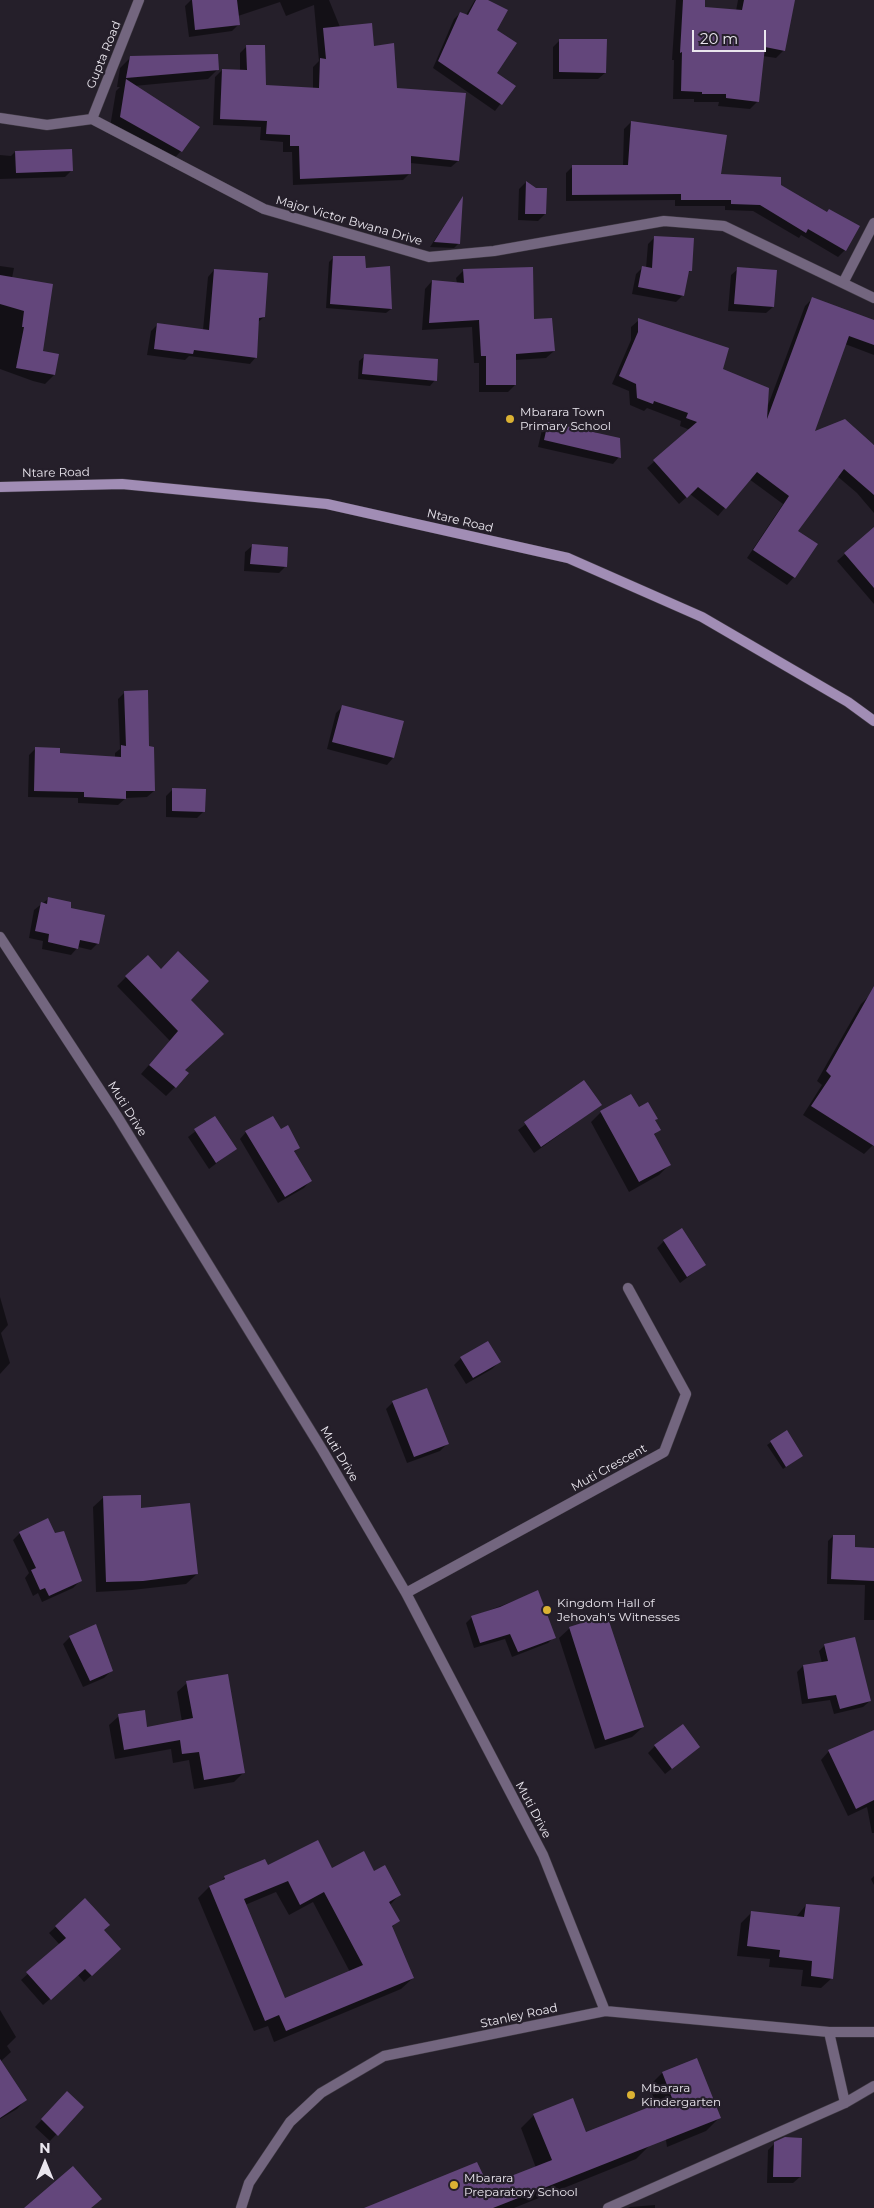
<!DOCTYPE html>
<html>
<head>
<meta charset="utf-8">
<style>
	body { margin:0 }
	#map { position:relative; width:874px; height:2208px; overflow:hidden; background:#251f2a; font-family:Montserrat,sans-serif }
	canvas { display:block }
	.north { position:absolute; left:20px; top:2138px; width:50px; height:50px; -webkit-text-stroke:4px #251f2a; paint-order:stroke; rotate:0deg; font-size:14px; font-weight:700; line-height:20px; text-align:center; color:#eae6ee }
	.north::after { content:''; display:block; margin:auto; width:18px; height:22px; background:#eae6ee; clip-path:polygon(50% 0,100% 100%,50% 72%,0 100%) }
	.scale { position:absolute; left:692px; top:30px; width:74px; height:22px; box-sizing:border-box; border:2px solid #eae6ee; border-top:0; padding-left:6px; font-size:15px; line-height:18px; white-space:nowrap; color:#eae6ee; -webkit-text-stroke:4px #251f2a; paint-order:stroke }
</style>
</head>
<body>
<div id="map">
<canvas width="874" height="2208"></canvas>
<div class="north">N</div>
<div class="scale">20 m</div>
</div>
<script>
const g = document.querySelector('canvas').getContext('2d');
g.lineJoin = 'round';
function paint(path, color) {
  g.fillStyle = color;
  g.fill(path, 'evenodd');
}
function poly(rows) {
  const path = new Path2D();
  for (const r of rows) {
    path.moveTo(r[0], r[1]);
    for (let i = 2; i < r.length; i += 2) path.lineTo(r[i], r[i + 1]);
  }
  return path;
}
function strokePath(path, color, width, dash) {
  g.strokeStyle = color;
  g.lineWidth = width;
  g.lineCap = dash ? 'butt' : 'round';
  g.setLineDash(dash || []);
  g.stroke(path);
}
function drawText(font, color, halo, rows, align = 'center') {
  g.font = font + ' Montserrat,sans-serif';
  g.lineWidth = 4.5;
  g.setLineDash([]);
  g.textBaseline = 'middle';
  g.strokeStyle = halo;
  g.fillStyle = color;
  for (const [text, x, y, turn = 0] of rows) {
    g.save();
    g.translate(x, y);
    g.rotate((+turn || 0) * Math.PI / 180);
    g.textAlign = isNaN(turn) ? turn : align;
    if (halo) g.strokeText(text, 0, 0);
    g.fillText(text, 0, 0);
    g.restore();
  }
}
paint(poly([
	[191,0,329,0,340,27,373,48,396,90,458,161,451,167,410,163,410,173,403,180,293,185,292,152,283,152,283,142,260,140,261,127,213,125,215,77,222,70,240,71,240,53,247,46,264,86,313,89,313,67,319,61,314,5,286,16,280,2,238,16,239,24,232,31,189,37,185,6],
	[475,0,486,0,496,30,495,73,514,86,495,111,433,68,454,19,460,13,466,15],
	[676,0,704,0,703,8,736,11,738,0,793,0,784,50,776,58,763,56,758,101,750,109,718,106,719,102,694,102,694,99,673,99,674,60,672,60],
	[560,40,605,73,598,79,553,79,553,47],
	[130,58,218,69,208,79,134,86,181,151,171,162,110,127,116,91,120,87,117,87,120,68],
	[631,122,720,175,780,185,826,213,845,250,838,257,801,235,799,238,753,211,725,210,725,206,675,206,675,200,566,201,566,173,573,166,623,166,624,129],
	[15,152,72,170,65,177,0,179,0,183,0,155,11,156],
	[526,182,536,189,545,214,538,221,518,220,519,189],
	[461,200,459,243,454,248,430,247],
	[654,238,691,270,687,274,683,295,676,302,632,294,636,274,642,268,646,268,648,244],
	[334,257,365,269,391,309,386,313,326,308,329,262],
	[0,266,14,268,12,278,41,352,54,375,45,384,33,381,0,369],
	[738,269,773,307,766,313,728,311,731,275],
	[214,270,264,317,257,323,256,357,250,364,189,356,185,360,147,355,151,331,158,324,203,330,208,277],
	[464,270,533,321,554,351,546,358,515,360,515,385,508,392,479,392,479,363,474,363,472,327,422,330,425,289,432,281,457,283,456,278],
	[812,299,874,321,874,355,845,344,813,433,872,445,874,444,874,513,857,493,837,476,796,531,794,577,787,585,747,558,783,504,749,479,718,516,690,494,679,504,647,468,690,430,680,426,681,421,647,408,644,411,630,405,629,391,612,384,631,340,631,327,639,320,721,370,767,408,805,306],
	[365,356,435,380,430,386,358,379,359,361],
	[549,424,619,457,613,464,538,447,542,430],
	[874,529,874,604,837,561],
	[252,546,285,567,279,573,244,571,245,552],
	[125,692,148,748,154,791,147,797,126,798,118,805,78,803,78,798,28,797,29,755,36,748,59,755,115,758,115,753,120,749,118,699],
	[343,706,393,758,387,765,327,749,336,713],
	[173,789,204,811,197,818,166,817,166,796],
	[48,899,69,909,98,943,91,950,78,947,71,955,42,949,43,941,29,938,34,910],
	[126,977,190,1000,184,1070,175,1087,166,1096,141,1074,170,1041,117,986],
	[870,995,874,997,874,1144,864,1154,803,1115,822,1085,817,1081,861,1004],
	[584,1081,601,1105,534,1153,518,1130],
	[638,1108,657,1119,654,1121,659,1130,653,1136,669,1165,659,1175,629,1192,591,1122,601,1112],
	[214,1117,235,1149,209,1169,188,1137],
	[280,1131,299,1148,293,1153,310,1181,304,1188,278,1203,240,1139,246,1132],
	[664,1241,704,1265,680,1283,657,1248],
	[0,1297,8,1325,1,1333,10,1363,0,1374],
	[461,1358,499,1362,492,1369,466,1384,454,1365],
	[393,1402,447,1444,440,1451,407,1463,386,1409],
	[786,1432,799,1458,783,1469,767,1445],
	[104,1497,140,1510,197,1574,186,1584,132,1590,96,1592,93,1507],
	[20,1533,80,1581,73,1588,42,1602,38,1593,33,1596,25,1578,29,1573,13,1540],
	[833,1536,854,1548,874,1550,874,1620,864,1620,865,1585,827,1584,828,1541],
	[537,1592,554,1637,548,1643,512,1657,505,1639,474,1648,466,1623,472,1617],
	[570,1628,643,1727,632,1737,595,1749,559,1638],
	[70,1637,111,1671,104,1678,83,1687,63,1644],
	[825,1645,870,1701,863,1707,834,1714,830,1700,802,1704,797,1672,803,1666,822,1663,819,1651],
	[187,1683,244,1772,234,1782,194,1789,189,1760,173,1763,171,1749,115,1759,109,1725,119,1716,146,1728,182,1722,177,1692],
	[874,1732,874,1833,872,1833,867,1807,848,1816,821,1760,829,1751],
	[655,1746,699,1747,665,1774,648,1753],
	[331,1870,373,1872,399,1895,390,1905,398,1921,391,1928,413,1978,401,1989,274,2042,268,2026,254,2031,198,1898,209,1887,219,1883,225,1877],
	[276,1892,289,1915,313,1902,350,1972,285,1999,245,1905],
	[874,1876,874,1885,871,1879],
	[85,1900,103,1931,113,1956,84,1982,78,1975,43,2005,21,1980,60,1945,49,1933],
	[806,1905,832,1978,821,1988,801,1986,803,1970,769,1967,770,1959,737,1956,741,1923,751,1913,796,1917],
	[0,2010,16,2037,7,2046,11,2052,0,2062,25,2100,17,2109,0,2119],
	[696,2060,719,2118,706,2131,667,2147,663,2121,649,2086,662,2073],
	[67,2093,82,2107,50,2141,35,2127],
	[534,2115,585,2133,650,2145,636,2159,514,2208,365,2208,487,2187,536,2168,521,2128],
	[775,2143,800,2177,793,2183,767,2183,768,2150],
	[655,2205,655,2208,628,2208,630,2207]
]), '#0007');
paint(poly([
	[192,0,237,0,240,25,195,30],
	[476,0,488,0,508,10,497,30,517,43,497,73,516,86,502,105,438,61,460,12,468,15],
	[683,0,705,0,705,7,742,10,744,0,795,0,785,51,765,47,759,102,726,98,726,94,702,94,702,92,681,91,682,52,680,53],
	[372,23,374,46,394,43,397,88,466,93,459,161,411,156,411,174,300,179,299,146,290,146,290,135,266,134,267,121,220,119,222,69,247,70,246,45,265,45,266,85,319,88,320,58,326,59,323,28],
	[559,39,607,39,606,73,559,72],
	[218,54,219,70,126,78,130,56],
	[126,79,200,127,182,152,120,117],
	[631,121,727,135,721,174,781,177,781,185,827,212,829,209,860,226,846,251,808,229,806,233,760,205,731,204,731,200,681,200,681,194,572,195,572,165,628,165],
	[72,149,73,171,16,173,15,151],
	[526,181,536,188,547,188,546,214,525,214],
	[463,196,460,244,434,242],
	[654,236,694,238,692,271,689,271,684,296,638,287,642,266,652,268],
	[333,256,365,256,366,268,390,266,392,309,330,304],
	[533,267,534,319,552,318,555,351,516,354,516,385,486,385,486,356,481,356,479,320,429,323,432,280,464,283,463,269],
	[737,267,777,270,774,307,734,304],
	[214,269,268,273,265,317,259,318,257,358,194,350,193,354,154,349,157,323,209,330],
	[0,275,53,284,43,351,59,354,55,375,16,368,24,327,22,327,24,311,0,304],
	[812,297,874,320,874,345,849,336,815,431,845,419,874,445,874,495,844,469,798,531,818,544,795,578,753,550,789,496,757,472,726,509,698,487,687,498,653,460,697,422,686,418,688,413,654,401,653,404,637,398,636,384,619,376,638,332,638,318,729,348,723,369,769,388,767,419],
	[364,354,438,359,437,381,362,374],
	[548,422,620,438,621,458,544,440],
	[874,527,874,588,844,553],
	[252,544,288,547,287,567,250,564],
	[148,690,149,746,154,747,155,791,126,791,126,799,84,797,84,792,34,791,35,747,60,748,60,753,121,757,121,745,126,746,124,691],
	[342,705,404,721,394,758,332,742],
	[172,788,206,789,205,812,172,811],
	[48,897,71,902,71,908,105,915,99,944,80,940,78,949,48,942,49,934,35,931,41,902,47,904],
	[178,951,209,981,191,1000,224,1034,185,1070,189,1073,176,1088,149,1065,178,1031,125,976,148,955,161,969],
	[874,986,874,1146,811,1106,831,1076,826,1071],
	[584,1080,602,1105,541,1147,524,1122],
	[631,1094,639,1107,648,1102,658,1119,655,1120,661,1130,654,1134,671,1165,639,1182,600,1111],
	[215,1116,237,1149,216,1163,194,1129],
	[273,1116,281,1129,288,1125,300,1148,294,1151,312,1181,285,1197,245,1131],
	[682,1228,706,1265,687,1277,663,1240],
	[488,1341,501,1362,473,1378,460,1357],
	[427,1388,449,1444,414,1457,392,1401],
	[787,1430,803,1456,786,1467,770,1441],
	[141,1495,141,1508,190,1503,198,1574,143,1581,106,1582,103,1496],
	[48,1518,55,1533,64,1531,82,1581,49,1596,45,1588,40,1590,31,1570,36,1568,19,1532],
	[833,1535,855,1535,855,1547,874,1548,874,1581,831,1579],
	[538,1590,556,1638,518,1652,510,1634,480,1643,471,1616,500,1607],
	[607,1615,644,1727,605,1740,569,1627],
	[96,1624,113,1671,90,1681,69,1636],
	[855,1637,871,1701,840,1709,836,1695,808,1699,803,1665,828,1661,824,1644],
	[228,1674,245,1773,204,1780,199,1752,182,1754,180,1740,124,1750,118,1714,145,1710,147,1727,193,1718,186,1681],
	[683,1724,700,1747,672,1769,654,1745],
	[874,1730,874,1800,856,1809,828,1750],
	[318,1840,332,1868,364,1851,374,1871,385,1865,401,1895,389,1902,400,1921,392,1926,414,1978,286,2031,279,2015,265,2021,209,1886,225,1879,224,1876,265,1859,268,1865],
	[288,1881,300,1905,324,1892,363,1965,285,1998,244,1899],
	[85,1898,110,1925,104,1930,121,1949,92,1976,85,1969,51,2000,26,1972,66,1938,55,1926],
	[806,1904,840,1907,833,1979,811,1976,812,1961,779,1957,780,1950,747,1946,751,1911,804,1917],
	[697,2058,721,2118,493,2208,364,2208,477,2162,488,2185,552,2160,533,2114,573,2098,586,2132,672,2098,662,2072],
	[0,2059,27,2100,0,2118],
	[67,2091,84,2107,58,2136,41,2119],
	[785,2137,802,2138,801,2177,773,2177,774,2142],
	[73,2166,102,2199,91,2208,24,2208]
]), '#63467b');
const street = poly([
	[0,118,47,125,92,119,264,209,429,257,494,251,664,221,724,226,874,298],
	[92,119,139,0],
	[843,283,874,223],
	[0,937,117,1116,323,1451,406,1593,543,1855,605,2011],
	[406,1593,664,1452,686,1394,628,1288],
	[829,2032,845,2103],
	[241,2208,249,2183,290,2122,321,2093,384,2056,605,2011,829,2032,874,2032],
	[608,2208,845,2103,874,2086]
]);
const secondary = poly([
	[0,487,122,484,327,504,568,558,702,617,848,702,874,721]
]);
strokePath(street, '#413b45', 11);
strokePath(secondary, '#413b45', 11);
strokePath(street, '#73667f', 10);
strokePath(secondary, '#a18db5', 10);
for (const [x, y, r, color] of [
	[510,419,5,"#dbb233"],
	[547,1610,5,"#dbb233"],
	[631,2095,5,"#dbb233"],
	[454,2185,5,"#dbb233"]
]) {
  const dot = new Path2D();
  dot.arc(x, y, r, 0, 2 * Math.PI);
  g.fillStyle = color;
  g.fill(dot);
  strokePath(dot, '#251f2a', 2);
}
drawText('12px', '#eae6ee', '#251f2a', [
	["Gupta Road",104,55,-68],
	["Major Victor Bwana Drive",349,221,16],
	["Ntare Road",56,473,-1],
	["Ntare Road",460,521,13],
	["Muti Drive",127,1109,58],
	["Muti Drive",339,1454,59],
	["Muti Crescent",609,1468,-29],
	["Muti Drive",533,1810,62],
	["Stanley Road",519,2016,-12]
]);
drawText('12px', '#eae6ee', '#251f2a', [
	["Mbarara Town",520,412],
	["Primary School",520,426],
	["Kingdom Hall of",557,1603],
	["Jehovah's Witnesses",557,1617],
	["Mbarara",641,2088],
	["Kindergarten",641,2102],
	["Mbarara",464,2178],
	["Preparatory School",464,2192]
], 'left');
</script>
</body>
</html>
